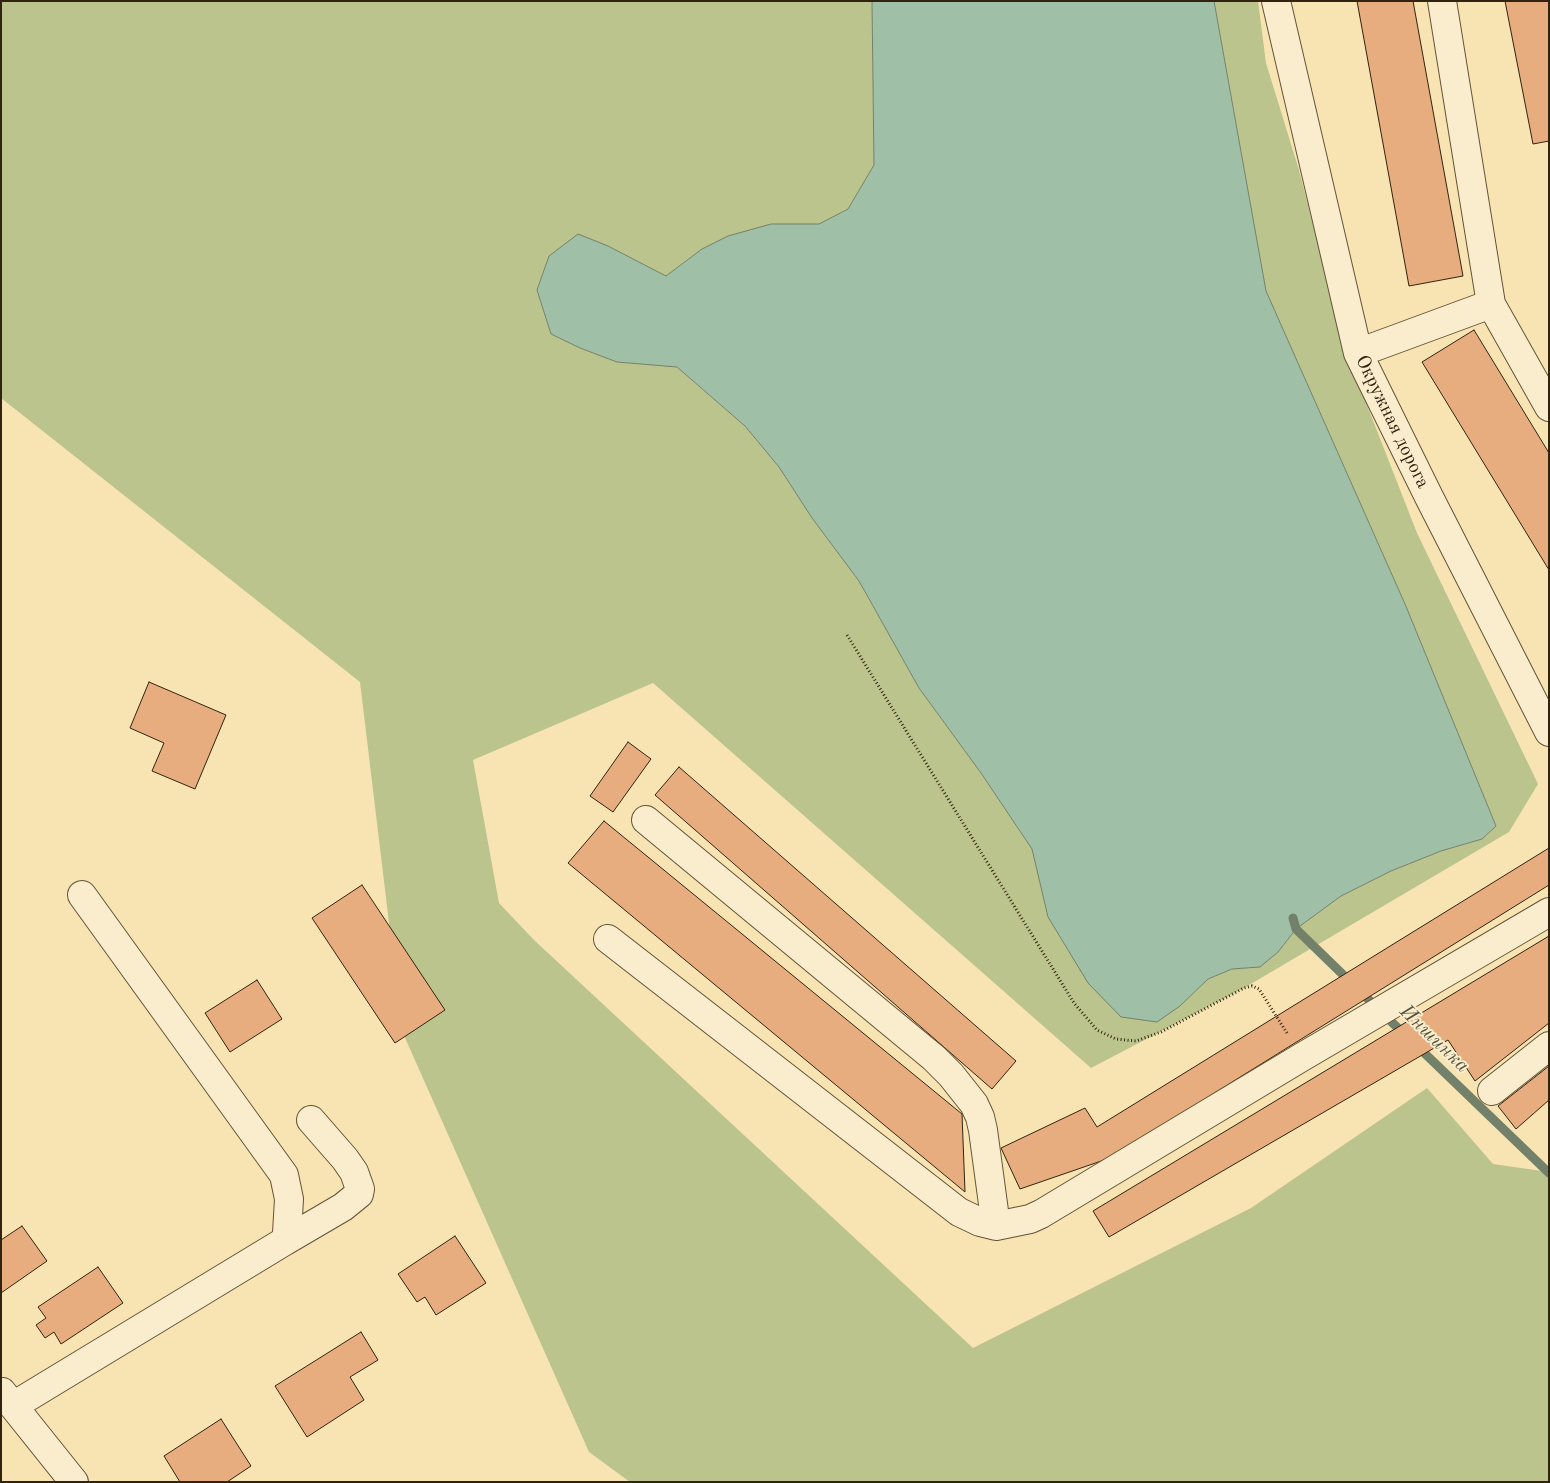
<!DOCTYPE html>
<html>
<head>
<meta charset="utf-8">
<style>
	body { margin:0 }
	#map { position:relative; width:1550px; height:1483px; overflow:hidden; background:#f8e4b2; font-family:"Old Standard TT",serif }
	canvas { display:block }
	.frame { position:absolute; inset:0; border:2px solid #312310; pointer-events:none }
</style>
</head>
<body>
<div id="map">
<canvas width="1550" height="1483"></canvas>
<div class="frame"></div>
</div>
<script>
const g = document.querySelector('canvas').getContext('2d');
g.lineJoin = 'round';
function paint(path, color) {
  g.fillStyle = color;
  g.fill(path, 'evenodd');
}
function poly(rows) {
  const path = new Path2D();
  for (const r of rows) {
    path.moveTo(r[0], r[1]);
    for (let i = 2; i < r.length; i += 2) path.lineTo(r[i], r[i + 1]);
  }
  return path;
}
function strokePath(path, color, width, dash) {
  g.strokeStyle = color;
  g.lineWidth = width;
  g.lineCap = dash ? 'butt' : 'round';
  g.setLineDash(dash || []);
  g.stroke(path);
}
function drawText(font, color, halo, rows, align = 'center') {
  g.font = font + ' "Old Standard TT",serif';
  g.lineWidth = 4;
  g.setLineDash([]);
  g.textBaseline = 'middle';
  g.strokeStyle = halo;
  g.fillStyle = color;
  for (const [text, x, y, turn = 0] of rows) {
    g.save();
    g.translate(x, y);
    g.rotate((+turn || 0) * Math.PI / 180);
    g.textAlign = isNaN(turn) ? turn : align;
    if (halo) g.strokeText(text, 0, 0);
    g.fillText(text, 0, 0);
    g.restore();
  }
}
paint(poly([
	[1,1,872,1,874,165,848,209,819,224,771,224,702,249,666,276,608,246,549,256,537,290,551,334,580,348,617,362,677,367,745,426,779,467,812,518,859,581,919,688,981,773,1032,849,1048,917,1180,1006,1208,979,1232,969,1260,966,1278,952,1296,929,1341,896,1391,871,1441,851,1482,839,1496,826,1405,604,1266,291,1214,1,1258,1,1266,63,1299,170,1345,349,1417,533,1538,784,1509,832,1244,988,1091,1068,653,683,473,760,499,903,534,940,973,1348,1251,1208,1427,1088,1493,1164,1549,1172,1549,1482,630,1482,589,1452,402,1031,360,682,1,398]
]), '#bcc48d');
const water = poly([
	[872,1,1214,1,1266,291,1405,604,1496,826,1482,839,1441,851,1391,871,1341,896,1296,929,1278,952,1260,967,1232,969,1208,979,1180,1006,1157,1022,1121,1017,1088,983,1048,917,1032,849,981,773,919,688,859,581,812,518,779,467,745,426,677,367,617,362,580,348,551,334,537,290,549,256,578,234,608,246,666,276,702,249,728,236,771,224,819,224,848,209,874,165,872,1]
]);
paint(water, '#9fbfa7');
strokePath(water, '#73816b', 1);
strokePath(poly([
	[1293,918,1296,929,1405,1035],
	[1417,1046,1549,1173]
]), '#73816b', 9);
const building = poly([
	[1357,1,1413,1,1463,276,1409,286,1357,1],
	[1505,1,1549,1,1549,141,1533,144,1505,1],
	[1474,330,1549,453,1549,570,1422,362,1474,330],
	[149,682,226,715,195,789,152,771,164,743,130,728,149,682],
	[628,742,651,759,613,812,590,796,628,742],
	[679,767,1016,1061,992,1089,655,795,679,767],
	[604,821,962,1114,965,1192,568,863,604,821],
	[1549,848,1549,885,1110,1158,1020,1189,1001,1148,1085,1108,1097,1127,1549,848],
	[362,885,445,1010,395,1043,312,918,362,885],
	[1549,936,1549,1023,1475,1081,1448,1040,1109,1237,1093,1211,1549,936],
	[257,980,282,1019,230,1052,205,1013,257,980],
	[1549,1066,1549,1100,1516,1129,1498,1106,1549,1066],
	[22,1226,47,1261,1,1293,1,1240,22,1226],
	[455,1236,486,1283,436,1315,425,1297,417,1302,398,1274,455,1236],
	[98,1267,123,1303,61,1344,54,1332,45,1338,36,1325,46,1318,38,1307,98,1267],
	[361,1332,378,1360,350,1377,364,1400,307,1437,275,1386,361,1332],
	[221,1419,251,1466,227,1482,180,1482,164,1456,221,1419]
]);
paint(building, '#e7ad7f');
strokePath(building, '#312310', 1);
const minor = poly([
	[1276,1,1358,353,1429,497,1549,732],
	[1442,1,1491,304,1549,407],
	[1358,353,1491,304],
	[646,820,934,1058,951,1075,974,1104,980,1117,983,1130,996,1226],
	[608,939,959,1212,980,1222,996,1226,1030,1219,1041,1214,1302,1057,1549,912],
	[1492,1091,1549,1046],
	[285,1241,343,1207,359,1194,360,1189,354,1172,345,1159,311,1120],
	[2,1392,74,1482],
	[13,1406,285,1241,287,1233,289,1199,284,1175,82,895]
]);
strokePath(minor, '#635338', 30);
strokePath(poly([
	[847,635,1074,1003,1097,1030,1116,1039,1136,1041,1161,1032,1244,988,1252,986,1259,989,1287,1033]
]), '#312310', 3, [1, 2.5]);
strokePath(minor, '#faedcd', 28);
drawText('19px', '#312310', '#faedcd', [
	["Окружная дорога",1392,422,64]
]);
drawText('italic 20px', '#52523d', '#faedcd', [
	["Иншинка",1434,1039,44]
]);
</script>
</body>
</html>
